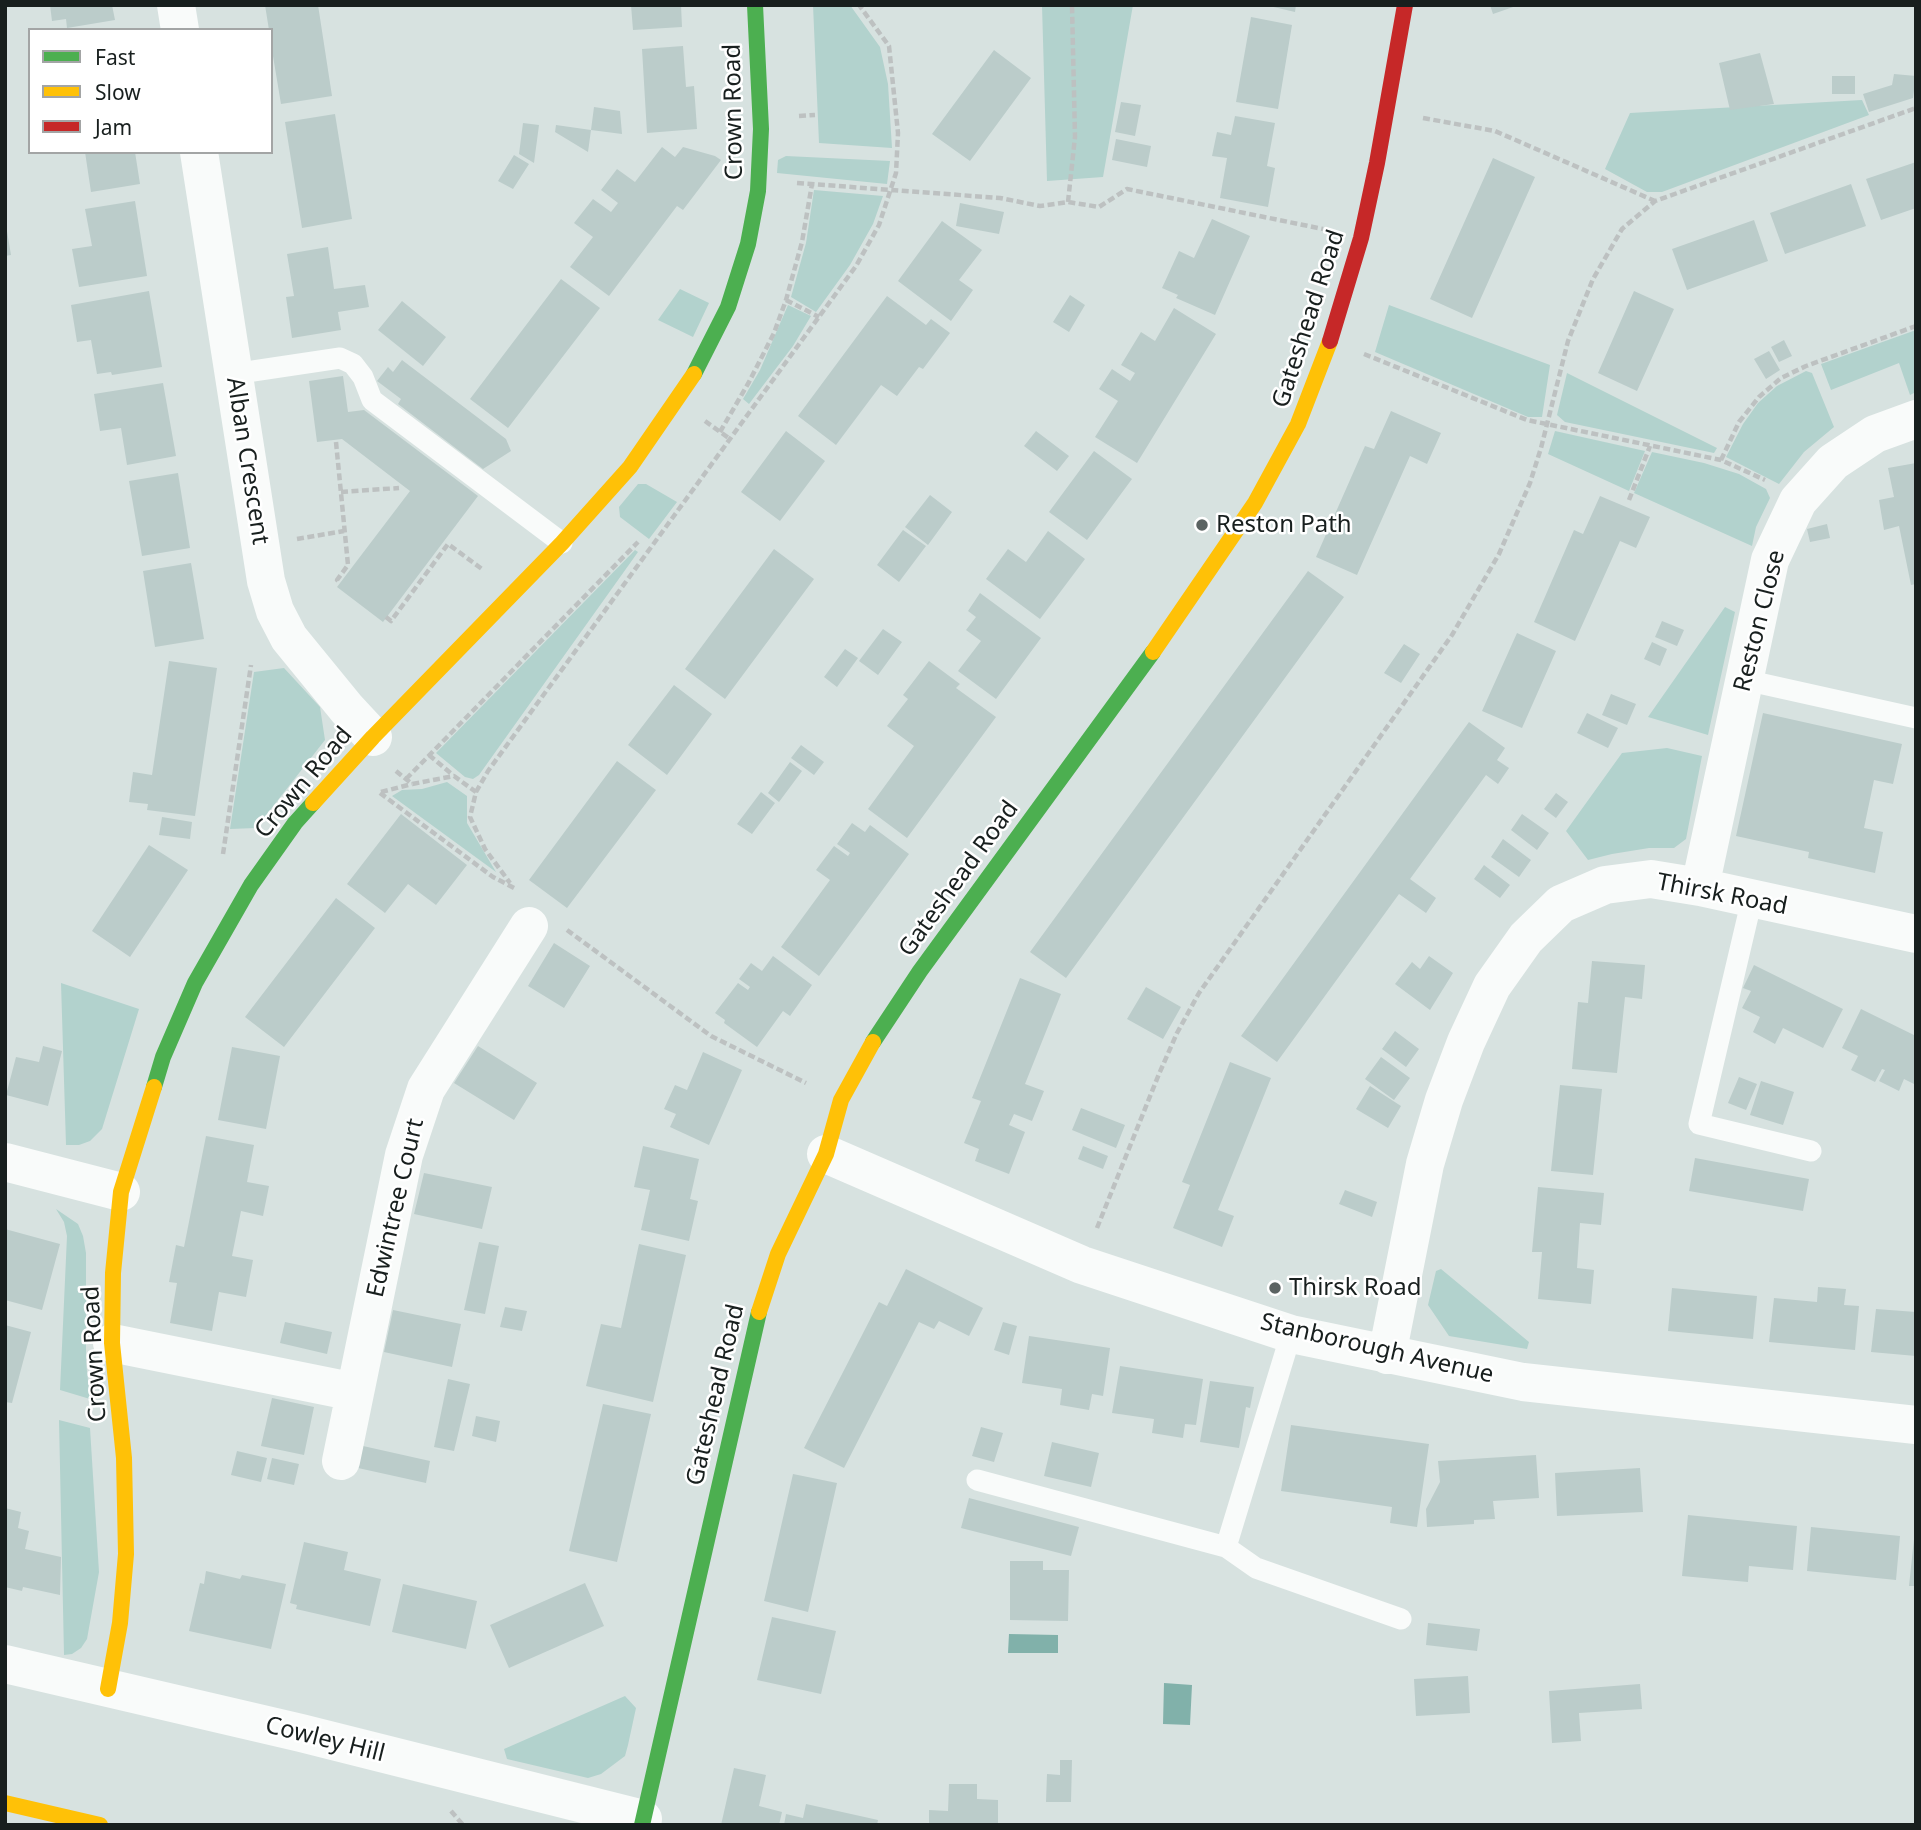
<!DOCTYPE html>
<html>
<head>
<meta charset="utf-8">
<style>
	body { margin:0 }
	#map { position:relative; width:1921px; height:1830px; overflow:hidden; background:#d7e2e0; font-family:"Noto Sans",sans-serif }
	canvas { display:block }
	.frame { position:absolute; inset:0; border:7px solid #181f1e; pointer-events:none }
	.legend { position:absolute; left:28px; top:28px; width:245px; height:126px; box-sizing:border-box; background:#fff; border:2px solid #a3a5a5; margin:0; padding:9px 12px; list-style:none; font-size:21px; color:#181f1e }
	.legend li { display:flex; align-items:center; gap:14px; height:35px }
	.legend b { width:35px; border:2px solid #a3a5a5 }
</style>
</head>
<body>
<div id="map">
<canvas width="1921" height="1830"></canvas>
<div class="frame"></div>
<ul class="legend">
<li><b style="height:9px;background:#4caf50"></b>Fast</li>
<li><b style="height:9px;background:#ffc107"></b>Slow</li>
<li><b style="height:9px;background:#c62828"></b>Jam</li>
</ul>
</div>
<script>
const g = document.querySelector('canvas').getContext('2d');
g.lineJoin = 'round';
function paint(path, color) {
  g.fillStyle = color;
  g.fill(path, 'evenodd');
}
function poly(rows) {
  const path = new Path2D();
  for (const r of rows) {
    path.moveTo(r[0], r[1]);
    for (let i = 2; i < r.length; i += 2) path.lineTo(r[i], r[i + 1]);
  }
  return path;
}
function strokePath(path, color, width, dash) {
  g.strokeStyle = color;
  g.lineWidth = width;
  g.lineCap = dash ? 'butt' : 'round';
  g.setLineDash(dash || []);
  g.stroke(path);
}
function drawText(font, color, halo, rows, align = 'center') {
  g.font = font + ' "Noto Sans",sans-serif';
  g.lineWidth = 5;
  g.setLineDash([]);
  g.textBaseline = 'middle';
  g.strokeStyle = halo;
  g.fillStyle = color;
  for (const [text, x, y, turn = 0] of rows) {
    g.save();
    g.translate(x, y);
    g.rotate((+turn || 0) * Math.PI / 180);
    g.textAlign = isNaN(turn) ? turn : align;
    if (halo) g.strokeText(text, 0, 0);
    g.fillText(text, 0, 0);
    g.restore();
  }
}
paint(poly([
	[813,5,850,5,880,47,888,84,892,148,819,143],
	[1042,5,1133,5,1103,177,1047,181],
	[1862,100,1869,115,1662,192,1647,192,1605,169,1630,113],
	[786,156,890,161,887,184,777,173,778,160],
	[814,190,883,196,873,224,850,265,816,312,791,297,806,243],
	[680,289,709,303,693,337,658,320],
	[788,305,811,316,793,346,749,404,743,399,760,370],
	[1389,305,1550,365,1542,417,1528,417,1375,352],
	[1916,330,1916,392,1910,395,1899,363,1831,390,1821,364],
	[1806,371,1812,373,1834,427,1804,452,1779,484,1726,457,1743,424,1758,403,1777,386],
	[1567,373,1717,448,1714,453,1565,422,1557,415],
	[1555,431,1645,451,1629,491,1548,454],
	[1652,452,1704,463,1739,474,1766,489,1770,498,1756,527,1752,546,1634,493],
	[638,484,646,484,677,502,649,539,620,517,619,507],
	[635,550,638,552,479,775,473,779,465,777,436,753],
	[1725,607,1735,612,1708,735,1648,717],
	[284,668,320,707,325,740,256,828,230,829,254,672],
	[1667,748,1702,756,1686,839,1674,848,1649,848,1612,854,1588,860,1566,831,1622,753],
	[447,782,467,796,467,823,496,872,392,796,402,790,422,789],
	[61,983,139,1009,102,1129,90,1141,79,1145,66,1145],
	[56,1209,78,1224,83,1236,86,1253,86,1362,90,1399,60,1390,67,1236,64,1222],
	[1441,1269,1529,1342,1527,1349,1449,1336,1428,1305,1436,1271],
	[59,1420,90,1428,99,1572,87,1639,81,1648,72,1654,64,1655],
	[625,1696,636,1708,628,1745,625,1756,601,1774,588,1778,507,1759,504,1749]
]), '#b2d2cd');
paint(poly([
	[1009,1634,1058,1635,1058,1653,1008,1653],
	[1164,1683,1192,1685,1190,1725,1163,1724]
]), '#81b1aa');
paint(poly([
	[50,5,112,5,115,20,67,28,66,19,52,21],
	[265,5,318,5,332,96,281,104,271,44,271,30,269,30],
	[631,5,681,5,682,27,633,30],
	[1265,5,1296,5,1295,12],
	[1490,5,1516,5,1516,6,1493,14],
	[1251,17,1292,25,1278,109,1236,102],
	[683,46,686,87,694,86,697,129,647,133,642,49],
	[994,50,1031,78,970,161,932,134],
	[1760,53,1774,104,1730,110,1719,63],
	[1894,74,1916,76,1913,98,1869,112,1863,94,1892,85],
	[1832,76,1855,76,1855,94,1832,94],
	[1121,102,1141,105,1135,136,1115,132],
	[594,107,620,111,622,134,591,130],
	[335,114,352,219,302,228,285,122],
	[1235,116,1275,123,1267,166,1275,168,1268,207,1220,198,1227,158,1212,156,1217,132,1231,135],
	[523,123,539,125,534,163,519,154],
	[556,125,591,130,588,152,555,132],
	[1116,139,1151,146,1147,167,1112,160],
	[662,147,675,157,683,147,715,156,721,160,683,210,677,206,609,296,570,267,593,237,574,223,593,199,611,212,618,203,601,190,617,169,635,182],
	[85,152,135,152,140,184,91,192],
	[514,155,529,164,513,189,498,181],
	[1493,158,1535,177,1472,318,1430,299],
	[1916,162,1916,208,1881,220,1866,179],
	[1851,184,1866,226,1785,254,1770,213],
	[135,201,147,276,79,287,72,249,92,246,85,209],
	[960,203,1004,212,999,234,956,226],
	[5,219,11,255,5,256],
	[1212,219,1250,236,1215,315,1176,298,1178,295,1162,288,1179,251,1194,258],
	[1754,220,1768,261,1687,290,1672,249],
	[942,221,982,250,959,280,973,290,951,321,898,281],
	[328,247,334,289,365,285,369,307,338,312,341,330,292,338,286,297,294,296,287,254],
	[561,279,600,308,508,428,470,399],
	[149,291,162,367,112,375,111,372,97,374,91,340,77,342,71,305],
	[1634,291,1674,309,1637,391,1598,373],
	[1070,295,1085,305,1069,332,1053,322],
	[887,296,926,325,931,319,950,333,923,369,919,367,897,396,881,385,836,445,798,416],
	[402,301,446,337,423,366,378,330],
	[1174,308,1216,334,1137,463,1095,437,1118,401,1099,389,1112,369,1130,381,1135,373,1121,365,1141,332,1155,341],
	[1784,340,1792,356,1779,362,1771,347],
	[1769,351,1780,370,1766,379,1754,359],
	[402,360,506,439,511,451,483,469,398,404,401,399,377,381,388,367,393,372],
	[343,376,348,412,364,410,478,496,383,622,337,587,410,491,342,439,317,442,309,381],
	[163,383,176,456,127,465,121,428,100,431,94,394],
	[1391,411,1441,433,1427,464,1410,456,1357,575,1316,557,1365,446,1374,449],
	[786,431,825,461,780,521,741,492],
	[1036,431,1069,456,1057,471,1024,446],
	[1094,451,1132,479,1087,540,1049,512],
	[1916,463,1916,584,1911,585,1899,526,1884,530,1879,500,1894,497,1888,468],
	[178,473,190,548,142,556,129,481],
	[930,495,952,512,928,545,905,527],
	[1600,496,1650,517,1636,548,1620,541,1575,641,1534,622,1574,530,1583,534],
	[1827,524,1830,538,1810,542,1807,529],
	[903,530,926,546,899,582,877,565],
	[1048,531,1085,559,1040,619,986,579,1008,549,1026,562],
	[774,549,814,579,725,699,685,669],
	[191,563,204,639,155,647,143,571],
	[1308,571,1344,597,1066,978,1030,952],
	[980,593,1041,638,996,699,958,671,981,641,966,630,976,617,968,611],
	[1662,621,1684,630,1677,646,1655,637],
	[883,629,902,642,878,675,859,661],
	[1517,633,1556,651,1522,728,1482,711],
	[1652,642,1667,649,1660,666,1644,659],
	[1404,644,1420,654,1401,683,1384,673],
	[845,649,858,658,837,687,824,677],
	[169,661,217,668,195,816,147,810,148,804,129,802,133,772,152,775],
	[929,661,960,684,956,688,996,717,907,838,868,809,914,746,887,726,908,699,903,695],
	[674,685,712,714,667,775,628,745],
	[1611,694,1636,704,1627,725,1602,715],
	[1587,713,1618,728,1608,748,1577,733],
	[1763,713,1902,744,1893,784,1874,780,1864,828,1883,832,1875,873,1808,858,1809,852,1736,836],
	[1469,722,1505,748,1497,760,1509,768,1498,784,1486,775,1410,879,1436,898,1426,913,1399,894,1277,1062,1241,1036],
	[801,745,824,762,814,775,791,758],
	[617,761,656,790,567,908,529,880],
	[790,762,802,771,779,802,768,793],
	[761,792,775,803,752,834,737,824],
	[1556,793,1568,802,1556,818,1544,809],
	[401,814,467,865,436,905,408,884,385,913,347,884],
	[1522,814,1549,833,1537,850,1511,830],
	[162,817,192,822,190,839,159,835],
	[852,823,865,832,870,825,909,854,819,976,781,947,830,880,816,870,834,846,848,856,850,853,837,844],
	[1503,839,1531,860,1519,877,1491,857],
	[149,845,188,870,130,957,92,931],
	[1484,865,1510,885,1500,898,1474,879],
	[336,898,375,928,284,1047,245,1017],
	[554,943,590,966,564,1008,528,986],
	[773,956,812,985,790,1016,783,1011,757,1047,724,1023,725,1020,715,1013,738,983,748,990,750,987,739,979,751,963,762,971],
	[1429,956,1453,973,1430,1010,1395,984,1412,962,1420,969],
	[1592,961,1645,965,1642,999,1625,997,1617,1073,1572,1069,1578,1002,1588,1003],
	[1754,965,1843,1009,1823,1048,1783,1028,1775,1044,1753,1032,1760,1017,1742,1008,1751,991,1743,988],
	[1020,978,1061,994,1025,1084,1044,1091,1032,1121,1014,1114,1009,1125,1025,1132,1009,1174,975,1161,979,1149,964,1143,981,1101,972,1098],
	[1146,987,1181,1007,1163,1039,1127,1019],
	[1861,1009,1916,1036,1916,1085,1904,1079,1899,1091,1879,1081,1885,1070,1882,1069,1875,1082,1851,1070,1858,1056,1842,1048],
	[1395,1031,1419,1049,1406,1067,1382,1049],
	[43,1046,62,1051,48,1106,6,1095,16,1057,39,1062],
	[478,1046,537,1083,514,1120,454,1083],
	[232,1047,280,1056,266,1129,218,1120],
	[703,1052,742,1070,709,1145,670,1127,676,1114,664,1109,675,1085,687,1090],
	[1381,1057,1410,1078,1394,1100,1365,1079],
	[1230,1062,1271,1078,1218,1210,1234,1216,1222,1247,1173,1228,1190,1185,1182,1182],
	[1739,1077,1757,1084,1746,1110,1728,1103],
	[1761,1081,1794,1092,1783,1125,1750,1115],
	[1560,1085,1602,1089,1593,1175,1551,1171],
	[1370,1086,1401,1106,1388,1128,1356,1109],
	[1081,1108,1125,1125,1116,1148,1072,1130],
	[206,1136,254,1145,247,1182,269,1186,263,1216,241,1211,232,1256,253,1260,246,1297,219,1292,212,1331,170,1323,177,1283,169,1282,176,1245,184,1247],
	[643,1146,699,1159,690,1199,698,1201,689,1241,641,1230,650,1190,634,1187],
	[1083,1146,1108,1156,1103,1169,1078,1159],
	[1695,1158,1809,1179,1803,1211,1689,1191],
	[424,1173,492,1187,482,1229,414,1214],
	[1538,1187,1604,1193,1601,1225,1580,1223,1577,1268,1594,1270,1591,1304,1538,1299,1542,1252,1532,1252],
	[1345,1190,1377,1202,1372,1217,1339,1204],
	[5,1229,60,1244,42,1310,5,1300],
	[479,1242,499,1246,485,1314,464,1310],
	[639,1244,686,1255,653,1402,586,1386,601,1324,621,1328],
	[906,1269,983,1308,969,1336,939,1321,934,1329,919,1322,844,1468,804,1448,879,1302,887,1306],
	[1818,1287,1846,1289,1844,1305,1859,1306,1855,1350,1769,1342,1774,1298,1817,1302],
	[1672,1288,1757,1296,1753,1339,1668,1331],
	[505,1307,527,1311,522,1331,500,1327],
	[1876,1309,1916,1312,1916,1356,1871,1352],
	[393,1310,461,1324,452,1367,384,1352],
	[285,1322,332,1332,327,1354,280,1343],
	[1003,1322,1017,1326,1009,1355,994,1350],
	[5,1325,31,1332,12,1403,5,1402],
	[1029,1336,1110,1348,1103,1396,1092,1394,1089,1410,1060,1405,1062,1389,1022,1383],
	[1120,1366,1203,1379,1196,1425,1185,1424,1183,1438,1152,1433,1154,1419,1112,1413],
	[448,1379,470,1384,454,1451,434,1447],
	[1210,1381,1254,1387,1250,1408,1246,1407,1239,1448,1200,1442],
	[272,1398,314,1407,304,1455,261,1446],
	[603,1404,651,1414,617,1562,569,1551],
	[476,1416,500,1421,496,1442,472,1436],
	[1291,1425,1429,1444,1417,1527,1390,1523,1392,1507,1281,1491],
	[981,1427,1003,1433,994,1462,972,1456],
	[1052,1442,1099,1453,1091,1487,1044,1476],
	[363,1446,430,1461,426,1483,358,1468],
	[237,1451,267,1458,261,1482,231,1475],
	[1536,1455,1539,1498,1493,1501,1495,1519,1474,1520,1474,1524,1427,1527,1426,1509,1440,1482,1438,1461],
	[272,1458,299,1464,294,1485,267,1479],
	[1640,1468,1643,1512,1557,1516,1555,1473],
	[793,1474,837,1483,808,1612,764,1601],
	[969,1498,1079,1527,1071,1556,961,1528],
	[5,1508,21,1512,18,1528,29,1531,25,1549,61,1557,60,1595,23,1587,22,1591,5,1587],
	[1688,1515,1797,1526,1793,1570,1749,1566,1748,1582,1682,1576],
	[1811,1527,1900,1536,1896,1580,1807,1571],
	[1914,1539,1916,1539,1916,1586,1909,1586],
	[304,1542,348,1552,344,1570,381,1579,370,1626,296,1609,297,1605,290,1603],
	[1010,1561,1043,1561,1043,1570,1069,1570,1068,1621,1010,1620],
	[206,1571,240,1579,242,1575,286,1584,271,1649,189,1631,200,1583,204,1584],
	[585,1583,604,1626,509,1668,490,1625],
	[403,1584,477,1601,466,1649,392,1632],
	[772,1617,836,1631,821,1694,757,1680],
	[1428,1623,1480,1629,1477,1651,1426,1645],
	[1468,1676,1470,1713,1416,1716,1414,1679],
	[1640,1684,1642,1709,1579,1713,1581,1741,1552,1743,1549,1691],
	[1060,1760,1072,1760,1071,1802,1046,1802,1047,1774,1060,1775],
	[734,1768,766,1775,759,1806,782,1812,779,1825,721,1825],
	[949,1784,977,1784,977,1799,998,1800,998,1825,929,1825,929,1810,948,1811],
	[806,1804,878,1820,877,1825,784,1825,786,1814,803,1818]
]), '#bbccca');
strokePath(poly([
	[799,116,815,115],
	[1423,118,1495,131,1655,201],
	[797,183,1000,198,1040,206,1068,202,1099,207,1127,189,1323,229],
	[1068,202,1075,137,1072,5],
	[786,300,819,317],
	[1364,354,1527,420,1721,460,1765,480],
	[705,421,730,439],
	[720,432,749,382,774,333,786,300,802,242,812,184],
	[336,442,348,565,337,580,340,583],
	[1721,460,1739,422,1759,397,1781,378,1806,366,1916,326],
	[341,492,399,488],
	[1629,500,1650,446],
	[297,539,344,531],
	[386,617,391,621,448,544,482,569],
	[429,755,453,775],
	[396,771,412,784,454,776,476,792,470,817,485,849,510,883],
	[406,779,638,542],
	[381,792,412,784],
	[476,792,488,771,856,266,879,225,896,173,898,133,889,46,859,5],
	[380,793,493,877,516,889],
	[223,854,251,665],
	[567,930,711,1036,806,1083],
	[1097,1228,1159,1074,1177,1033,1199,993,1452,635,1499,554,1530,483,1541,448,1568,341,1593,279,1622,229,1655,201,1916,108],
	[451,1811,463,1825]
]), '#bdc1c1', 4.5, [7, 3.5]);
strokePath(poly([
	[233,374,340,358,353,364,363,377,372,400,562,543],
	[1745,680,1916,718],
	[1752,899,1699,1124,1811,1151],
	[977,1480,1226,1547,1291,1334],
	[1226,1547,1256,1568,1401,1619]
]), '#f9fbfa', 21);
strokePath(poly([
	[176,5,180,30],
	[199,152,266,581,275,611,289,638,347,709,373,737],
	[1700,887,1770,560,1798,501,1833,462,1875,434,1916,419],
	[826,1154,1082,1265,1291,1334,1523,1382,1916,1425],
	[5,1162,121,1192],
	[112,1343,355,1392],
	[1387,1355,1425,1164,1444,1100,1466,1042,1492,986,1526,938,1561,904,1605,885,1651,879,1700,887,1916,934],
	[341,1461,404,1155,426,1089,529,926],
	[5,1664,301,1733,643,1819]
]), '#f9fbfa', 38);
strokePath(poly([
	[694,374,728,307,748,244,758,191,761,129,755,5],
	[873,1042,920,971,1153,652],
	[154,1087,163,1057,195,983,251,885,295,823,313,803],
	[642,1825,759,1312]
]), '#4caf50', 16);
strokePath(poly([
	[1153,652,1255,503,1298,424,1330,341],
	[313,803,373,737,562,543,630,467,694,374],
	[759,1312,778,1254,826,1154,841,1100,873,1042],
	[108,1689,120,1623,126,1554,124,1458,112,1343,113,1273,121,1192,154,1087],
	[5,1803,100,1825]
]), '#ffc107', 16);
strokePath(poly([
	[1330,341,1361,238,1377,163,1405,5]
]), '#c62828', 16);
for (const [x, y, r, color] of [
	[1202,525,7,"#5b6362"],
	[1275,1288,7,"#5b6362"]
]) {
  const dot = new Path2D();
  dot.arc(x, y, r, 0, 2 * Math.PI);
  g.fillStyle = color;
  g.fill(dot);
  strokePath(dot, '#fff', 2.5);
}
drawText('24px', '#181f1e', '#fff', [
	["Crown Road",734,112,-91],
	["Gateshead Road",1309,319,-72],
	["Alban Crescent",247,461,81],
	["Reston Close",1760,621,-76],
	["Crown Road",304,783,-50],
	["Gateshead Road",959,879,-54],
	["Thirsk Road",1722,895,11],
	["Edwintree Court",396,1208,-77],
	["Stanborough Avenue",1377,1349,13],
	["Crown Road",95,1354,-93],
	["Gateshead Road",716,1395,-77],
	["Cowley Hill",325,1740,14]
]);
drawText('24px', '#181f1e', '#fff', [
	["Reston Path",1216,525],
	["Thirsk Road",1289,1288]
], 'left');
</script>
</body>
</html>
